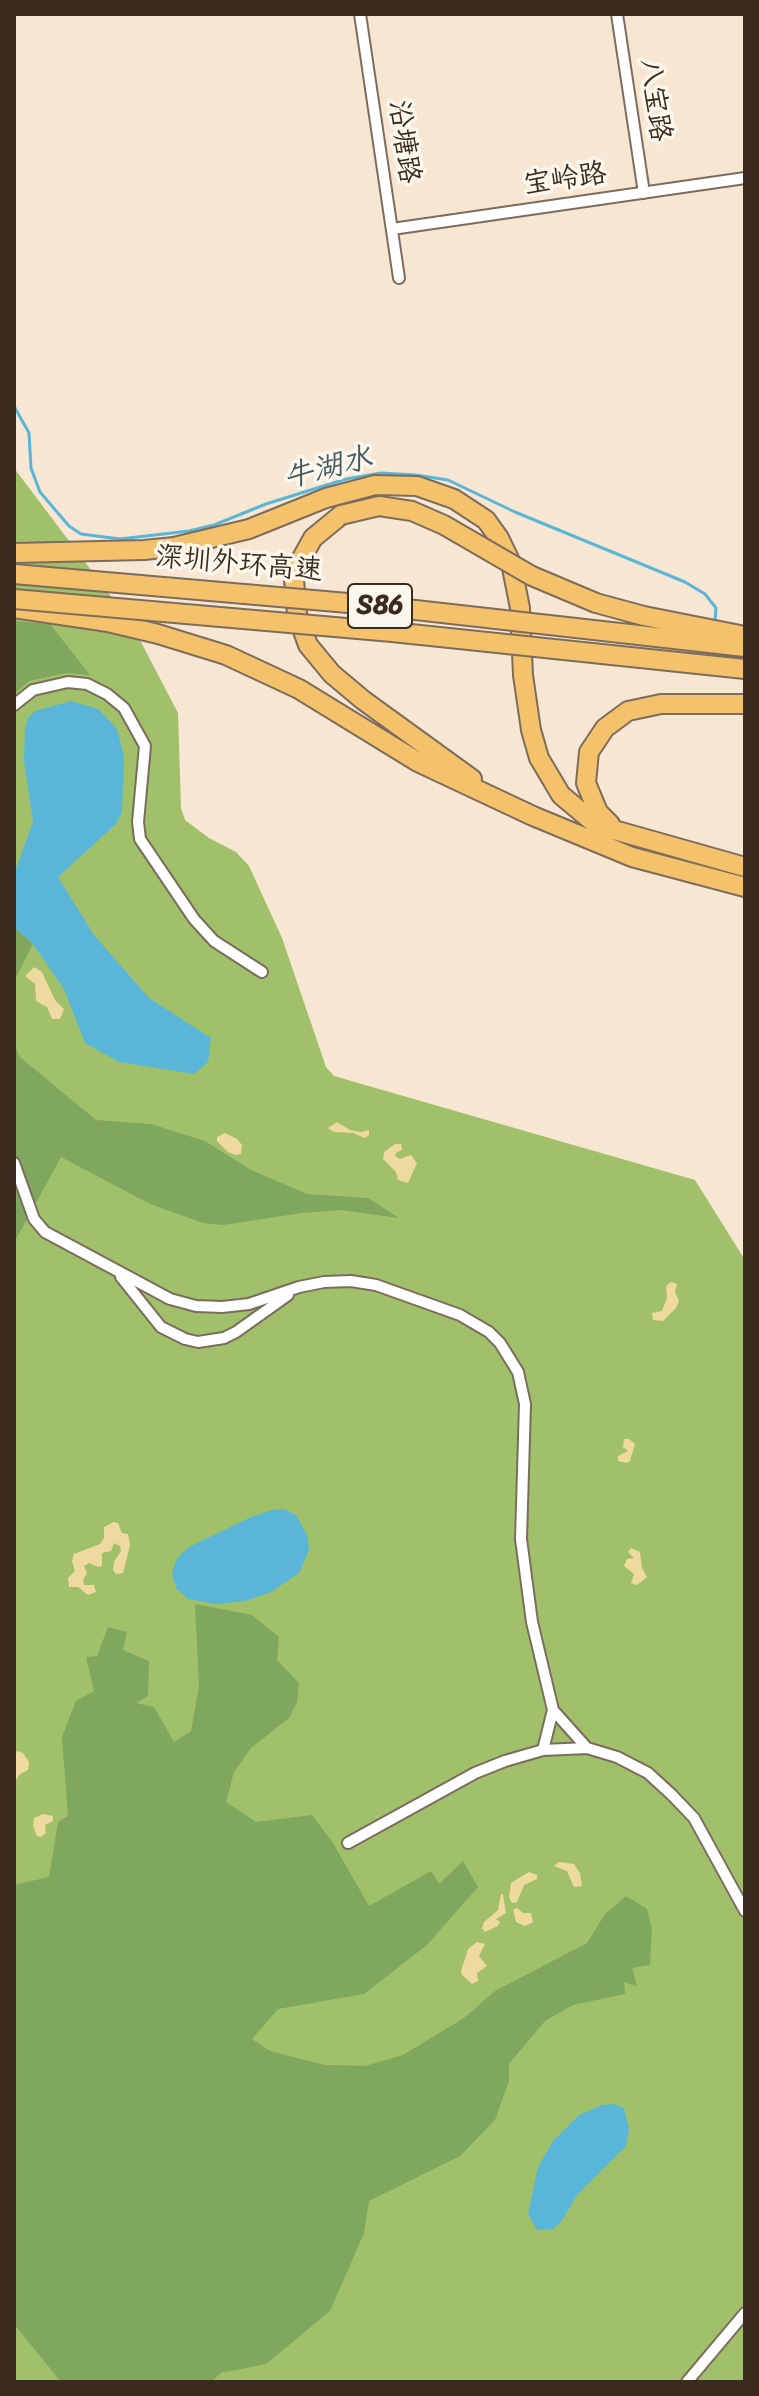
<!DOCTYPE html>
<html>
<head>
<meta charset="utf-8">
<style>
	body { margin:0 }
	#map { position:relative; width:759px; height:2396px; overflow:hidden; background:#f7e6d1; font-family:Sriracha,sans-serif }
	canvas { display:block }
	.frame { position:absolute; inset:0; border:16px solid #3b2a1e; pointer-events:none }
</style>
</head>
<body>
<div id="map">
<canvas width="759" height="2396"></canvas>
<div class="frame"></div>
</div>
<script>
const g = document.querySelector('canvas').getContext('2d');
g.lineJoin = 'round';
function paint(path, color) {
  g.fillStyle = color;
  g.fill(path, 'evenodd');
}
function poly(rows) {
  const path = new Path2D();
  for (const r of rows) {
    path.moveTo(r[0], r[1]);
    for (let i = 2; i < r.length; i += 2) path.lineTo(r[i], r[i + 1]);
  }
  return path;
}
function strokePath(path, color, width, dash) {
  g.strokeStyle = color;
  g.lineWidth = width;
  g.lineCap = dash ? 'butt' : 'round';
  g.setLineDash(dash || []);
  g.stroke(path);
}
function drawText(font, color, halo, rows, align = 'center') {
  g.font = font + ' Sriracha,"LXGW WenKai TC",sans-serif';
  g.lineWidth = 7;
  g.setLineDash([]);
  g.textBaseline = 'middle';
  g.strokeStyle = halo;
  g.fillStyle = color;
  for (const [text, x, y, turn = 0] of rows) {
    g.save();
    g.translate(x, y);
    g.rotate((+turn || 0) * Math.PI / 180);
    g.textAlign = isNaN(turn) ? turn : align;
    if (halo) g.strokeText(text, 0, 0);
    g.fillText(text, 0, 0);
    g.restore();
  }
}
paint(poly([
	[14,468,131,623,178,713,181,808,185,820,209,838,236,852,249,866,282,938,326,1067,334,1076,695,1180,745,1260,745,2382,14,2382]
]), '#a0c16a');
paint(poly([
	[14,621,50,624,90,675,67,673,29,681,14,694],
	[14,927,33,944,14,981],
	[14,1044,20,1057,96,1120,151,1124,205,1141,251,1170,307,1194,368,1198,399,1218,340,1210,302,1213,223,1225,203,1223,150,1204,61,1157,14,1243],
	[195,1604,252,1615,279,1637,277,1660,299,1683,297,1702,289,1718,251,1748,234,1772,226,1802,256,1822,312,1815,333,1843,369,1906,431,1871,439,1884,463,1861,478,1887,427,1945,364,1994,278,2009,252,2039,270,2051,325,2065,365,2066,403,2055,464,2018,495,1991,587,1943,605,1914,626,1896,647,1909,652,1928,650,1965,632,1968,637,1986,624,1982,625,1994,573,2005,545,2021,509,2064,509,2081,495,2120,460,2156,369,2201,364,2233,330,2311,266,2364,221,2373,211,2382,61,2382,14,2324,14,1885,49,1877,58,1822,68,1816,62,1737,76,1701,94,1691,86,1657,97,1656,108,1627,127,1632,123,1650,149,1661,148,1696,136,1703,154,1707,174,1742,191,1731,199,1686]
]), '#80a75e');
paint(poly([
	[34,967,42,972,55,1000,64,1009,60,1019,52,1019,47,1007,36,1001,35,984,25,976],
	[337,1122,350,1130,361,1132,369,1130,369,1135,365,1138,353,1133,334,1132,328,1128],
	[225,1133,237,1139,242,1145,241,1154,235,1155,228,1152,217,1141,217,1137],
	[395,1144,401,1144,402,1150,396,1153,395,1156,400,1159,411,1155,417,1163,408,1183,398,1180,396,1172,383,1159,384,1152],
	[671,1282,677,1284,675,1292,679,1301,676,1308,663,1321,653,1320,652,1313,662,1311,667,1298,666,1286],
	[624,1439,629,1439,635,1444,630,1461,627,1463,618,1461,618,1456,628,1451,623,1447],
	[113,1522,118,1523,122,1533,128,1534,130,1545,123,1573,116,1574,113,1570,114,1562,121,1551,120,1546,114,1543,111,1551,102,1553,102,1566,98,1567,89,1563,84,1566,87,1573,83,1580,84,1585,94,1585,96,1592,88,1595,78,1587,69,1587,68,1578,75,1571,72,1561,74,1554,100,1544,104,1538,104,1527],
	[631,1548,640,1552,642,1568,647,1577,637,1585,631,1583,634,1574,624,1566,627,1559,634,1558,628,1552],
	[17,1751,23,1753,29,1762,28,1770,20,1774,14,1783,14,1753],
	[43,1814,53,1816,53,1821,45,1825,46,1833,41,1837,37,1836,33,1826,34,1818],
	[559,1862,574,1864,580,1873,582,1886,574,1887,567,1871,554,1866],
	[529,1872,537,1875,537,1879,524,1885,517,1902,512,1903,509,1897,511,1883],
	[501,1894,503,1894,506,1913,496,1919,500,1922,498,1926,485,1932,482,1928,484,1922,498,1910],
	[517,1908,523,1913,531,1913,533,1922,525,1926,516,1922,513,1910],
	[477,1942,485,1944,479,1956,487,1966,477,1973,478,1981,472,1984,462,1975,461,1971,468,1949]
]), '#eeda9e');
paint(poly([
	[71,701,98,709,117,729,124,756,122,812,116,824,58,877,94,935,149,998,211,1038,208,1062,194,1074,119,1062,85,1043,64,989,33,944,14,927,14,874,33,822,24,761,25,729,28,718,35,711],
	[284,1509,296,1515,308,1537,309,1550,299,1573,271,1592,245,1601,216,1604,188,1599,176,1588,172,1573,177,1558,189,1547,251,1517,272,1510],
	[614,2104,624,2108,629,2129,626,2146,577,2195,563,2219,554,2229,537,2230,528,2214,538,2167,553,2141,579,2115,602,2105]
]), '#5ab6d8');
strokePath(poly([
	[14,406,29,433,31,468,40,492,69,526,81,534,120,539,189,531,214,525,266,504,346,479,381,473,416,475,448,480,515,512,685,582,705,594,716,608,715,621]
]), '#5ab6d8', 3);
const minor = poly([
	[360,14,399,278],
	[617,14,644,193],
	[392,229,745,178],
	[14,705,33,690,68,682,87,684,107,694,124,708,145,746,138,822,140,839,194,919,214,941,262,972],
	[14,1163,34,1219,45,1232,170,1299,196,1306,222,1307,249,1304,299,1287,324,1282,351,1281,376,1285,460,1315,489,1332,500,1343,518,1372,525,1404,521,1539,532,1622,553,1710,587,1748],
	[121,1277,161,1327,185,1339,198,1342,224,1338,236,1332,288,1295],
	[543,1750,553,1710],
	[348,1843,475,1773,505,1761,543,1750,587,1748,617,1757,648,1773,671,1794,694,1818,745,1911],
	[687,2382,745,2313]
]);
const motorway = poly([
	[341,515,313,538,298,565,294,580,297,614,308,645,332,674,363,700,472,779],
	[14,553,144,550,174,547,249,529,326,498,375,485,417,486,454,499,486,520,499,538,511,563,520,608,523,675,531,730,539,758,561,795,592,821,607,828,745,867],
	[14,608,108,622,158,634,226,655,299,689,418,762,533,816,632,857,745,887],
	[610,824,598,812,586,783,589,752,605,728,628,711,661,704,745,704]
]);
strokePath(minor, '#7d6c5d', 14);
strokePath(motorway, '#7d6c5d', 22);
strokePath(minor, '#fff', 10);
strokePath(motorway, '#f4c26a', 18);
const motorwayBridge = poly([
	[341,515,379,506,412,511,444,525,532,576,596,603,644,616,745,636],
	[14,574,371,605,745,647],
	[14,599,392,632,745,669]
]);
strokePath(motorwayBridge, '#7d6c5d', 22, []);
strokePath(motorwayBridge, '#f4c26a', 18);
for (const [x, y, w] of [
	[380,606,64]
]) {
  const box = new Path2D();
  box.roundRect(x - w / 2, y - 22, w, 44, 6);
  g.fillStyle = '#fbf7ec';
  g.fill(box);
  strokePath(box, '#3b2a1e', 2);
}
drawText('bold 26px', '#3b2a1e', null, [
	["S86",380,606]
]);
drawText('28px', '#3b2a1e', '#fbf7ec', [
	["八宝路",654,100,82],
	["沿塘路",403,142,82],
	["宝岭路",565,180,-8],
	["深圳外环高速",239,565,5]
]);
drawText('italic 30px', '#465b5f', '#fbf7ec', [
	["牛湖水",328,469,-14]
]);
</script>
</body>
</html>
